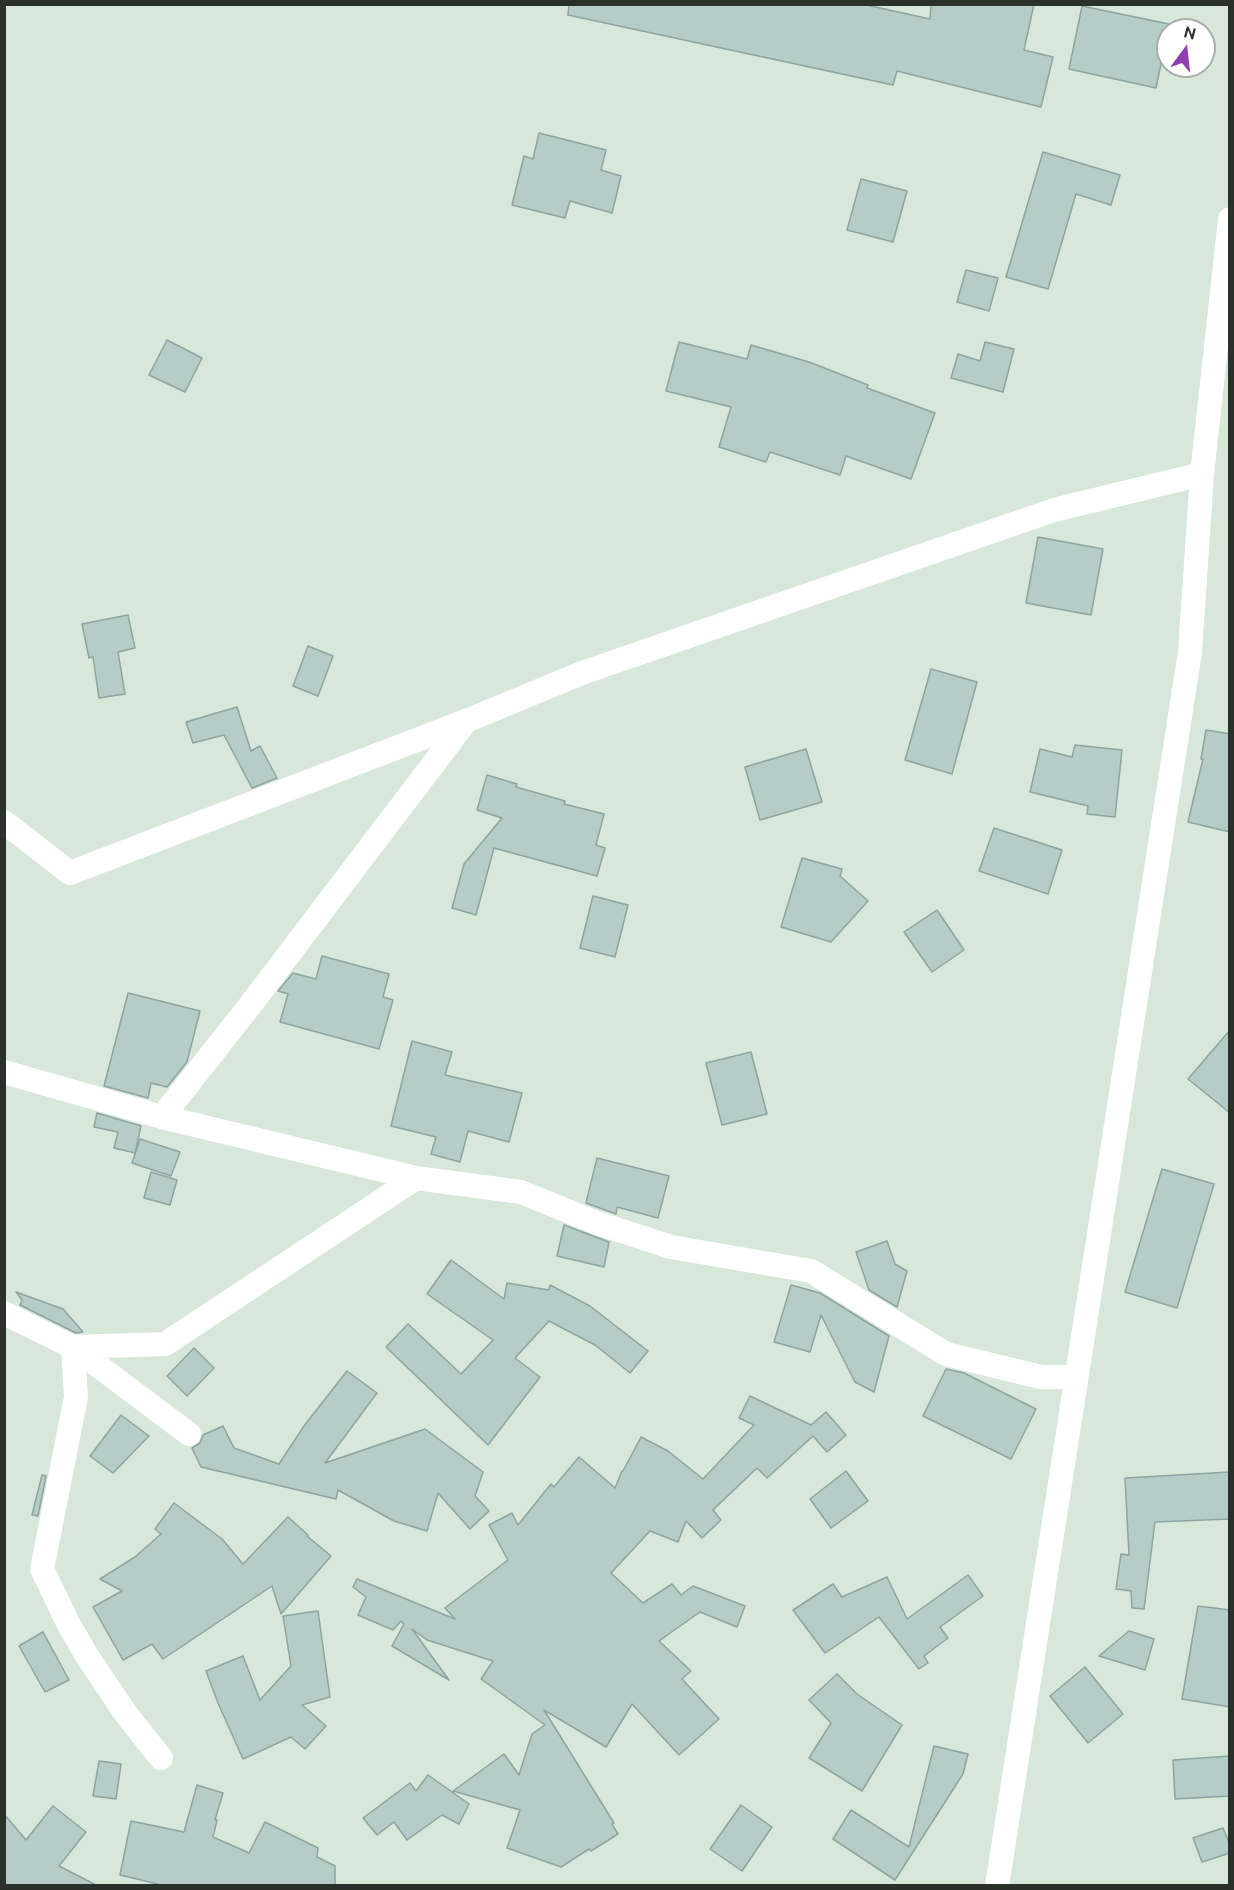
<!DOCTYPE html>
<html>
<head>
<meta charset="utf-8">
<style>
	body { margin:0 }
	#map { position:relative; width:1234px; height:1890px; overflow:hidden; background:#d7e7d9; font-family:Ubuntu,sans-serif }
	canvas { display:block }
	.frame { position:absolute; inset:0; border:6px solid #2a312b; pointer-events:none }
	.north { position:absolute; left:1156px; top:18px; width:60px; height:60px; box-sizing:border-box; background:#fff; border:2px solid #aaadaa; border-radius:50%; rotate:15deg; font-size:16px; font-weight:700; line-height:24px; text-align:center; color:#2a312b }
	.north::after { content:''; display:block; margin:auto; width:21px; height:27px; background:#8f3faf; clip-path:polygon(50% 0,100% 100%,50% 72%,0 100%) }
</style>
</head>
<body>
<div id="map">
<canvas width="1234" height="1890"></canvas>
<div class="frame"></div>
<div class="north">N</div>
</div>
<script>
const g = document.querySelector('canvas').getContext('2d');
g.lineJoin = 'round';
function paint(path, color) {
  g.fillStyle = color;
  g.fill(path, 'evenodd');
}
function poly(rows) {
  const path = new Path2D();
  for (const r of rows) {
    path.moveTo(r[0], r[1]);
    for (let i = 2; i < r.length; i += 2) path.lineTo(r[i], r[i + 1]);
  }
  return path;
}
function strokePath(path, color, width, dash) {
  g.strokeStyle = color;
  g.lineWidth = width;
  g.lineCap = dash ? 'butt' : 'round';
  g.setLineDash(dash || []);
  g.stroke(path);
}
const building = poly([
	[569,4,862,4,930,19,931,4,1034,4,1024,50,1053,57,1041,107,897,71,893,85,568,15,569,4],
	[1082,6,1169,24,1156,88,1069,69,1082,6],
	[539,133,606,150,601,170,621,176,612,213,570,201,565,218,512,205,524,156,533,159,539,133],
	[1043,152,1120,175,1111,205,1076,194,1048,289,1006,277,1043,152],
	[861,179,907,191,893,242,847,230,861,179],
	[966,270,998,278,989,311,957,302,966,270],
	[167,340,202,358,185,392,149,375,167,340],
	[679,342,747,359,751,345,809,362,868,385,867,388,935,413,911,479,846,456,840,475,770,452,766,462,719,447,731,407,666,391,679,342],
	[985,342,1014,349,1003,392,951,378,958,354,980,361,985,342],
	[1038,537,1103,549,1091,615,1026,603,1038,537],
	[128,615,135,648,118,652,125,694,99,698,93,657,89,658,82,624,128,615],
	[308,646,333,656,318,696,293,686,308,646],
	[931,669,977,682,952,774,905,760,931,669],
	[237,707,251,751,260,746,277,778,252,788,224,735,193,743,186,722,237,707],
	[1206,730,1230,734,1230,832,1188,822,1203,759,1201,759,1206,730],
	[1075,745,1122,750,1115,817,1087,814,1088,806,1030,792,1040,749,1072,757,1075,745],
	[806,749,822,802,760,820,745,767,806,749],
	[487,775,517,784,516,787,565,801,564,804,604,814,596,845,605,848,597,876,494,848,476,915,452,908,464,864,502,818,477,810,487,775],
	[994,828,1062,850,1048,894,979,871,994,828],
	[802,858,842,869,840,876,868,901,831,942,781,927,802,858],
	[593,896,628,905,615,957,580,948,593,896],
	[937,910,964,950,932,972,904,932,937,910],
	[322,956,389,974,383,997,393,1000,379,1049,280,1022,288,994,278,991,293,973,316,979,322,956],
	[128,993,200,1011,187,1062,167,1087,151,1083,148,1098,104,1086,128,993],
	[1230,1030,1230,1113,1188,1079,1230,1030],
	[412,1041,452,1052,445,1075,522,1093,509,1142,468,1131,460,1162,431,1154,436,1137,391,1126,412,1041],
	[751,1052,767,1114,722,1125,706,1063,751,1052],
	[97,1113,141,1126,135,1153,114,1148,118,1132,94,1127,97,1113],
	[140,1139,180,1152,171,1176,132,1163,140,1139],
	[597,1158,669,1176,658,1218,617,1207,616,1214,586,1203,597,1158],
	[1162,1169,1214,1184,1177,1308,1125,1292,1162,1169],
	[151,1172,177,1180,170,1205,144,1198,151,1172],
	[564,1225,609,1242,604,1267,557,1256,564,1225],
	[887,1241,895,1264,907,1271,897,1307,869,1290,856,1252,887,1241],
	[451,1260,504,1299,507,1283,549,1290,550,1285,590,1306,648,1351,630,1373,595,1345,549,1321,515,1358,540,1377,488,1445,386,1347,408,1324,461,1374,493,1340,427,1294,451,1260],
	[791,1285,820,1293,889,1336,874,1392,855,1382,821,1315,810,1352,774,1342,791,1285],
	[16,1292,63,1309,83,1332,76,1333,20,1305,22,1300,16,1292],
	[194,1348,214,1368,187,1396,167,1376,194,1348],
	[946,1369,964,1373,1036,1409,1011,1459,923,1416,946,1369],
	[347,1371,377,1393,325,1463,425,1429,483,1472,475,1496,489,1511,470,1529,438,1493,427,1531,394,1521,338,1490,336,1499,201,1467,192,1448,200,1443,203,1435,223,1426,234,1448,279,1464,304,1426,347,1371],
	[750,1396,811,1425,826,1412,846,1435,827,1452,813,1436,767,1478,757,1468,713,1510,721,1520,702,1538,686,1521,678,1542,650,1531,611,1573,643,1603,672,1584,681,1595,693,1586,745,1606,737,1627,700,1612,659,1641,691,1671,682,1679,719,1719,679,1755,632,1704,606,1747,544,1710,614,1823,612,1824,618,1834,591,1851,589,1849,561,1867,507,1848,520,1810,453,1791,504,1754,519,1775,532,1734,545,1725,481,1679,493,1661,427,1640,412,1629,449,1680,392,1646,404,1624,401,1621,393,1630,358,1615,366,1597,353,1587,357,1579,455,1619,445,1608,508,1560,489,1525,512,1513,518,1525,551,1484,554,1487,579,1457,615,1488,622,1471,623,1471,641,1437,668,1451,703,1479,754,1425,739,1418,750,1396],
	[121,1415,149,1436,113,1473,90,1456,121,1415],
	[846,1471,868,1501,831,1528,810,1499,846,1471],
	[1230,1472,1230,1519,1155,1522,1144,1609,1132,1608,1131,1591,1116,1589,1121,1554,1129,1555,1125,1478,1230,1472],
	[42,1475,46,1476,38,1516,32,1515,42,1475],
	[174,1503,222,1539,243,1564,288,1517,308,1535,307,1536,331,1556,281,1614,272,1586,163,1659,152,1644,123,1660,93,1607,122,1591,100,1579,135,1557,161,1534,155,1529,174,1503],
	[968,1575,983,1596,940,1627,948,1638,924,1656,928,1663,919,1669,879,1617,825,1653,793,1610,833,1584,842,1597,887,1577,907,1619,968,1575],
	[1198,1606,1230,1610,1230,1707,1182,1699,1198,1606],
	[318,1611,330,1697,302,1705,326,1726,305,1749,291,1737,243,1759,218,1703,206,1671,243,1656,260,1700,291,1666,283,1616,318,1611],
	[1129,1631,1154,1639,1145,1670,1099,1656,1129,1631],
	[43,1632,69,1680,45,1692,19,1646,43,1632],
	[1085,1667,1123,1714,1088,1743,1050,1696,1085,1667],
	[837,1674,857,1694,902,1725,862,1791,809,1758,831,1723,809,1700,837,1674],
	[934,1746,968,1754,963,1774,895,1880,833,1839,851,1810,909,1847,934,1746],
	[1230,1756,1230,1796,1175,1799,1173,1760,1230,1756],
	[99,1761,121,1764,116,1799,93,1796,99,1761],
	[428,1775,469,1804,459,1824,442,1815,407,1840,394,1822,377,1835,363,1818,410,1783,416,1791,428,1775],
	[197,1785,223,1793,215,1820,217,1820,213,1837,249,1853,265,1822,318,1848,317,1857,335,1866,335,1886,166,1886,120,1875,131,1821,184,1832,197,1785],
	[741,1805,772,1827,742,1871,710,1849,741,1805],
	[53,1806,86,1832,59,1866,98,1886,4,1886,4,1814,26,1840,53,1806],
	[1223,1828,1230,1845,1230,1853,1202,1862,1193,1838,1223,1828]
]);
paint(building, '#b5ccc7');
strokePath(building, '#8ea4a0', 1.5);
strokePath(poly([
	[4,822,70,873,466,721,582,673,1054,510,1202,474],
	[4,1072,162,1117],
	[416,1178,521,1192,597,1223,671,1247,811,1271,946,1354,1041,1377,1076,1377],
	[4,1313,73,1347,189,1434],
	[73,1347,165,1344,416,1178,162,1117,248,1008,466,721],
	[73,1347,76,1397,42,1569,68,1623,87,1656,126,1714,161,1758],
	[997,1886,1190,652,1202,474,1230,219]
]), '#fff', 24);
</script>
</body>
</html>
